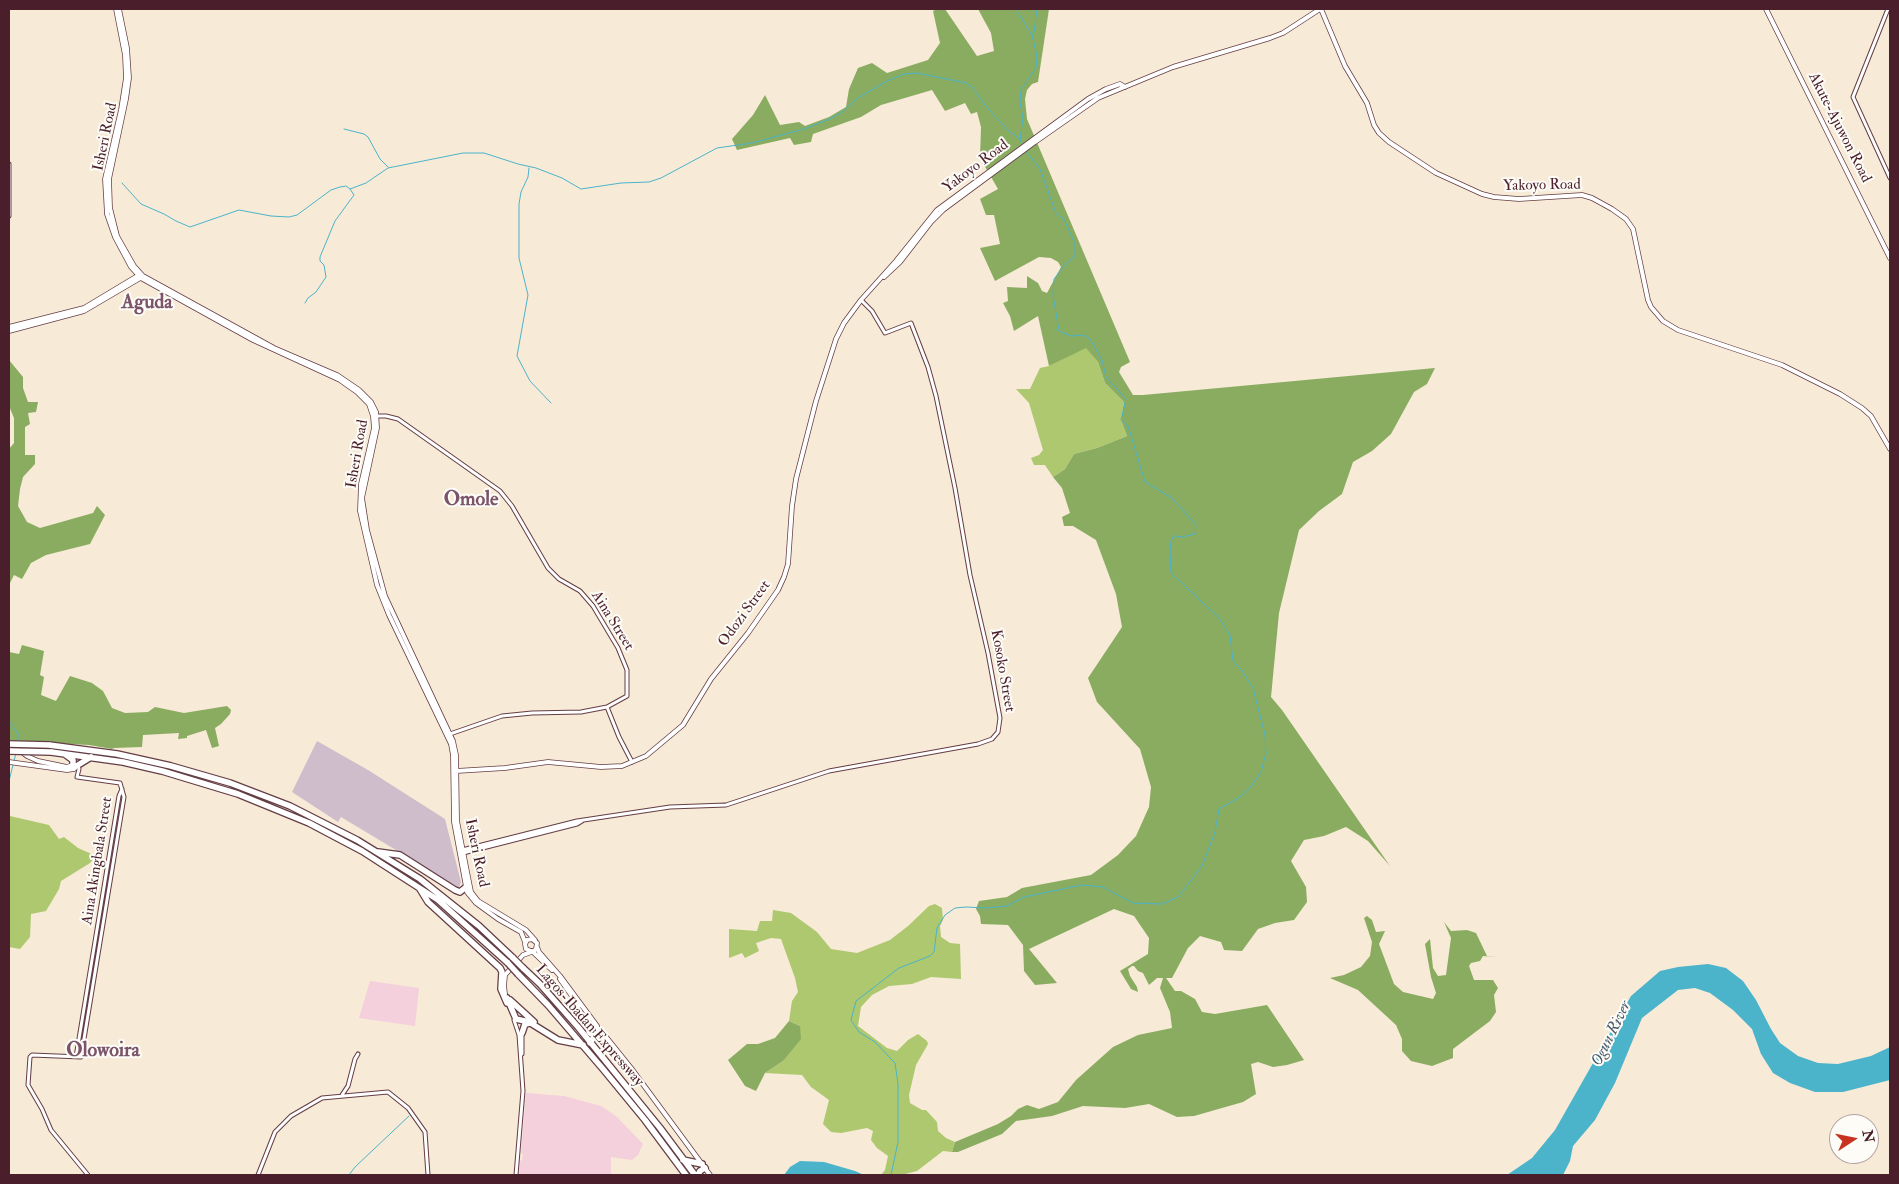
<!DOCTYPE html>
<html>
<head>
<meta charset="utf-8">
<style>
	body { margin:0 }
	#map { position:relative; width:1899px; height:1184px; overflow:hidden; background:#f7ead7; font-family:"IM FELL Double Pica",serif }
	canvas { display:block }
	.frame { position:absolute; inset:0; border:10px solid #4a1f2b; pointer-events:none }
	.north { position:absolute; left:1829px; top:1114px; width:50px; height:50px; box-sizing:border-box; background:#fdfcf7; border:1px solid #b5a4a5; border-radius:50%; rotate:79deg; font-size:14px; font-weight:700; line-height:20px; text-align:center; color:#4a1f2b }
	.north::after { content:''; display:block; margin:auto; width:18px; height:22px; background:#c8321e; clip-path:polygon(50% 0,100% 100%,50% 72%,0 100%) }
</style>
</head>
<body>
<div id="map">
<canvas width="1899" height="1184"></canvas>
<div class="frame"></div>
<div class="north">N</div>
</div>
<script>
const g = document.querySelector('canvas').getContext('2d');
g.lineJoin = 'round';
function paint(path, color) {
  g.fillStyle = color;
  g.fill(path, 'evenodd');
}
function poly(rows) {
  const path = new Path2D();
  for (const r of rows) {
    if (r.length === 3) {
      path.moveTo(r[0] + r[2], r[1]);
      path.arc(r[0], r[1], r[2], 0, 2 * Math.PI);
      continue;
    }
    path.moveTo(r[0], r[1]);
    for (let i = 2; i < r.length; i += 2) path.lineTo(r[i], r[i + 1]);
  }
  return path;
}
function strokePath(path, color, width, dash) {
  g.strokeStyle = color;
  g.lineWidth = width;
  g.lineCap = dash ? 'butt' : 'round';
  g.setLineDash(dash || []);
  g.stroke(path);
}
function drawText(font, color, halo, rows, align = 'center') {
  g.font = font + ' "IM FELL Double Pica",serif';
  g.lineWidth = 4;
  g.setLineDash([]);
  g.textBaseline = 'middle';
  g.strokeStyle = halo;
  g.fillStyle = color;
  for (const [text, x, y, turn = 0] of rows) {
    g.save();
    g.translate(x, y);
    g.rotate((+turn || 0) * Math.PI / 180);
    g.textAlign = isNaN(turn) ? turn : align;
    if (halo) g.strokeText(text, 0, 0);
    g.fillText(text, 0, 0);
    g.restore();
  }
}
paint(poly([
	[370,981,419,988,415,1026,359,1018],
	[526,1093,564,1096,601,1106,616,1116,643,1144,638,1155,632,1160,611,1157,611,1175,519,1175,520,1161,522,1160,523,1154,521,1153]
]), '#f4cfdc');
paint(poly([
	[317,741,368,770,445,819,461,882,459,888,341,817,338,822,292,792]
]), '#d0bdcc');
paint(poly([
	[1086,347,1098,362,1105,383,1124,402,1121,420,1127,436,1097,448,1074,454,1065,469,1053,477,1045,465,1034,465,1031,458,1039,455,1043,450,1029,403,1016,389,1030,389,1040,368,1049,366],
	[9,801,10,816,49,825,59,839,64,837,78,848,96,856,90,863,61,881,59,889,46,911,31,914,30,937,20,949,9,947],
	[935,904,942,908,943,920,940,926,941,937,950,943,960,944,961,979,931,977,912,984,889,986,872,995,861,1007,858,1026,887,1048,897,1051,908,1040,918,1034,927,1041,928,1044,916,1065,909,1095,910,1103,922,1110,926,1110,937,1122,938,1131,946,1138,955,1142,952,1152,943,1151,917,1171,901,1175,881,1175,885,1170,888,1156,877,1148,871,1140,873,1131,867,1128,841,1133,831,1132,823,1124,829,1100,811,1087,802,1075,765,1073,783,1061,800,1026,789,1021,792,1001,798,992,795,978,781,939,771,938,756,943,759,951,745,958,742,953,729,958,729,929,757,931,760,921,772,921,773,910,791,913,817,932,831,949,857,953,890,940,908,926,929,906]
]), '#adc86e');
paint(poly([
	[937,9,945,9,977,56,994,51,991,33,978,9,1049,9,1038,82,1032,84,1027,90,1025,99,1027,119,1130,362,1121,367,1119,372,1133,395,1143,395,1435,368,1427,384,1414,392,1391,434,1372,451,1353,462,1342,494,1319,511,1299,530,1279,613,1271,697,1282,710,1390,866,1368,841,1346,827,1324,836,1304,840,1291,861,1306,887,1307,902,1294,920,1275,923,1258,929,1242,951,1224,950,1221,942,1200,936,1188,948,1172,978,1166,978,1175,991,1181,991,1195,999,1202,1012,1215,1014,1267,1005,1304,1060,1287,1065,1273,1067,1258,1062,1251,1064,1256,1094,1243,1102,1194,1116,1177,1117,1149,1104,1125,1108,1083,1106,1052,1116,1016,1121,1002,1134,958,1152,952,1152,955,1142,998,1124,1011,1116,1018,1109,1027,1105,1039,1109,1058,1102,1076,1080,1113,1047,1138,1035,1172,1028,1170,1012,1160,988,1163,978,1157,978,1149,985,1143,973,1138,971,1134,966,1132,966,1128,969,1130,976,1137,987,1138,992,1131,989,1120,971,1148,954,1149,938,1134,916,1114,909,1029,949,1057,983,1035,985,1024,971,1023,945,1008,925,981,924,980,916,976,909,979,901,1007,897,1022,888,1091,875,1118,855,1136,836,1149,807,1151,787,1140,749,1097,702,1088,678,1122,627,1116,594,1096,540,1073,526,1064,526,1062,517,1070,513,1062,488,1053,477,1065,469,1074,454,1097,448,1127,436,1121,420,1124,402,1105,383,1098,362,1086,348,1049,366,1038,316,1014,331,1010,316,1003,303,1008,301,1007,287,1027,288,1027,276,1038,283,1042,291,1047,293,1061,267,1058,262,1051,258,1039,257,995,281,980,248,1000,244,994,215,986,215,980,199,998,189,980,158,981,127,977,112,971,114,965,103,945,111,932,90,881,105,861,117,813,134,811,142,794,145,790,138,737,150,732,139,753,115,765,95,780,125,799,122,805,126,829,117,846,107,849,89,858,68,872,63,887,73,928,60,940,43,933,11],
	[9,360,23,377,23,388,28,402,38,402,36,412,28,413,30,424,25,427,25,455,35,455,35,464,23,477,20,489,18,506,27,522,40,528,93,513,97,506,105,515,90,544,46,555,31,563,22,579,14,575,9,585,9,449,14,443,14,418,9,406],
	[22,645,44,651,40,675,44,677,41,695,56,701,70,676,92,683,103,691,112,708,125,713,148,712,155,707,184,713,227,706,231,710,230,714,221,724,215,728,219,746,212,748,206,730,187,736,187,738,178,739,179,733,143,735,142,747,114,748,112,749,89,745,12,741,9,739,9,652,19,654],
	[1367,916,1372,920,1376,932,1385,931,1379,944,1394,984,1403,992,1433,999,1436,993,1431,977,1425,944,1430,939,1433,968,1438,976,1446,975,1451,938,1444,922,1451,931,1467,930,1476,933,1487,956,1497,957,1483,956,1480,961,1471,963,1469,966,1474,980,1493,980,1498,988,1494,995,1496,1012,1490,1021,1453,1049,1453,1058,1432,1066,1411,1061,1402,1051,1402,1039,1396,1025,1358,990,1330,978,1344,975,1361,967,1370,956,1372,942,1364,918],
	[789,1021,800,1026,801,1039,783,1061,765,1073,756,1091,745,1086,728,1060,747,1044,758,1044,775,1038]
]), '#8aac61');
paint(poly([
	[1708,964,1726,968,1743,981,1756,1000,1771,1029,1780,1043,1798,1056,1818,1063,1838,1064,1871,1056,1890,1047,1890,1080,1843,1092,1815,1092,1790,1083,1773,1073,1761,1054,1752,1029,1733,1010,1710,993,1695,988,1678,990,1642,1018,1615,1083,1595,1120,1573,1146,1570,1161,1563,1175,1507,1175,1532,1158,1555,1130,1631,996,1660,971,1678,967],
	[800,1161,824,1162,855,1171,864,1175,784,1175,790,1167]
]), '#4bb3ca');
strokePath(poly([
	[1016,9,1031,34],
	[344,129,364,134,368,137,380,159,388,167],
	[1023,145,1020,140,1023,118,1020,103,1021,90,1036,68,1037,56,1032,35,1034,32,1037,9],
	[529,168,528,177,521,192,519,204,519,258,528,295,517,356,530,381,551,403],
	[122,183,141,204,164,214,176,221,190,227,239,210,271,216,289,217,297,215,331,190,340,187,346,186,350,189,366,183,388,168,463,153,484,153,518,164,536,168,562,178,581,189,621,183,649,182,661,178,717,148,752,143,804,129,830,119,842,112,858,98,887,81,904,74,917,73,966,83,973,88,988,109,1009,131,1020,139],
	[305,303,308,298,316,292,326,277,324,265,320,261,320,257,335,221,354,195,350,189],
	[9,721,19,735,19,742],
	[9,781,16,753],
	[349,1175,355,1167,409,1116],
	[891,1175,898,1142,898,1084,895,1063,875,1042,859,1032,851,1020,856,1001,899,968,930,956,934,952,937,928,945,915,955,908,966,907,986,908,1007,906,1024,897,1082,885,1103,887,1133,903,1162,904,1178,897,1202,866,1215,832,1219,809,1240,797,1250,788,1261,772,1266,753,1265,735,1253,688,1241,669,1233,661,1230,635,1218,617,1171,573,1170,551,1171,541,1174,536,1182,537,1195,534,1196,525,1172,498,1145,482,1128,426,1121,420,1126,399,1106,377,1102,360,1090,339,1084,335,1071,336,1059,331,1053,295,1054,279,1063,267,1075,256,1075,244,1064,219,1056,213,1040,169,1026,151]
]), '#4bb3ca', 1);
const tertiary = poly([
	[1888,9,1853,97,1890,178],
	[9,164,9,216],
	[376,416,386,416,398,419,500,491,512,506,548,568,559,579,580,591,593,606,618,648,627,670,627,696,607,707,581,712,532,713,502,716,450,734],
	[607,707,619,737,632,762],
	[78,765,79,769,77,777,120,783,124,797,81,1057,32,1055,30,1057,28,1085,42,1109,51,1130,88,1175],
	[462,850,577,821,670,807,726,805,829,771,978,744,992,739,998,732,1000,718,988,653,970,575,955,488,936,396,928,367,911,323,885,333,872,311,861,300],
	[463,853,577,824,582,821],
	[514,1020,519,1035,523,1091,516,1175],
	[522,1033,522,1054],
	[76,1057,119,796,122,789],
	[342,1095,348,1086,355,1059,358,1054],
	[258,1175,275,1132,291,1116,322,1098,388,1092,408,1108,425,1132,428,1175]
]);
const secondary = poly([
	[116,9,125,55,126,78,121,110,105,179,107,214,115,237,131,267,141,278,253,340,340,380,357,392,369,404,373,416,374,428,361,484,360,511,377,585,389,615,451,744,453,755,454,822,467,892,476,903,498,919,521,932,525,942],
	[119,9,127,48,129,78,126,99,109,179,110,208,117,236,134,266,143,276,274,348,337,375,359,390,371,402,376,412,377,428,362,498,367,530,385,596,453,741,456,755,457,821,471,892,478,901,526,930,535,940],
	[1321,9,1345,66,1367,103,1374,125,1379,133,1389,142,1436,173,1482,194,1494,197,1519,199,1582,195,1592,198,1612,209,1626,219,1633,229,1648,300,1651,307,1663,321,1678,330,1782,365,1840,394,1862,408,1871,416,1890,449],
	[1766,9,1890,258],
	[884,277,900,262,931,222,943,210,1035,142,1098,98,1173,67,1270,38,1283,33,1320,9],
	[9,327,84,308,139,275],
	[9,331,84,311,142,277],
	[12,744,27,756,38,761,67,767,73,765],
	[9,762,67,770,74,769,78,765],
	[456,771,505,768,548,762,601,767,622,766,646,756,683,725,711,679,748,633,778,590,784,577,788,564,792,506,796,479,816,401,836,339,844,323,861,300,896,261,937,210,1088,99,1106,89,1120,84,1125,87],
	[537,947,539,952,560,976,597,1026],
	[532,951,552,970],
	[560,979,579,1006],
	[505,994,504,986,505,975,523,955,534,951,536,949,537,943,532,939,527,940,525,944,526,949,531,951],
	[586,1016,590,1025],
	[593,1030,5],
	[598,1030,602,1032,631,1068,710,1175]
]);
const motorway = poly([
	[49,745,117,754,171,766,230,783,290,806,357,840,420,879,479,926,513,958],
	[51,752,123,762,162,771,238,794,309,823,362,851,438,900,508,963],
	[66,755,73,760,73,765],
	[78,765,91,757],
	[378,852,400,855,455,890,460,892,466,887],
	[420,889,428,902,500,968,502,972,501,989,507,1003],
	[523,968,540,984,578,1027,660,1128,695,1175],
	[518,974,548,1005,603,1069,645,1120,686,1175],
	[507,998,516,1019,529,1022,558,1040,583,1045],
	[510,1000,534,1022],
	[522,1033,525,1024,530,1023],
	[590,1043,596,1034],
	[683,1160,702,1164],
	[698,1175,700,1171,705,1168]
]);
strokePath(tertiary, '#643d45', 5);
strokePath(secondary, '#643d45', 5.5);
strokePath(motorway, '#643d45', 8);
strokePath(tertiary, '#fff', 3);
strokePath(secondary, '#fff', 4);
strokePath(motorway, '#fff', 5.5);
const motorwayBridge = poly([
	[9,744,49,745],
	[9,751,51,752],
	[513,958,523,968],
	[508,963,518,974]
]);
strokePath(motorwayBridge, '#643d45', 8, []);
strokePath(motorwayBridge, '#fff', 5.5);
drawText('15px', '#4a1f2b', '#fdfcf7', [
	["Akute-Ajuwon Road",1839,128,63],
	["Isheri Road",106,137,-78],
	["Yakoyo Road",976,167,-37],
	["Yakoyo Road",1542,186,-1],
	["Isheri Road",358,454,-80],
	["Odozi Street",745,614,-54],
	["Aina Street",612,621,58],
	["Kosoko Street",1002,671,80],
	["Isheri Road",476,853,78],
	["Aina Akingbala Street",98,861,-81],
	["Lagos-Ibadan Expressway",589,1026,49]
]);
drawText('italic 16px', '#4a5a6b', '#fdfcf7', [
	["Ogun River",1612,1034,-64]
]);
drawText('bold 20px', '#7b5469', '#fdfcf7', [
	["Aguda",147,304],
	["Omole",471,501],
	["Olowoira",103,1052]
]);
</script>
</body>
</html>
